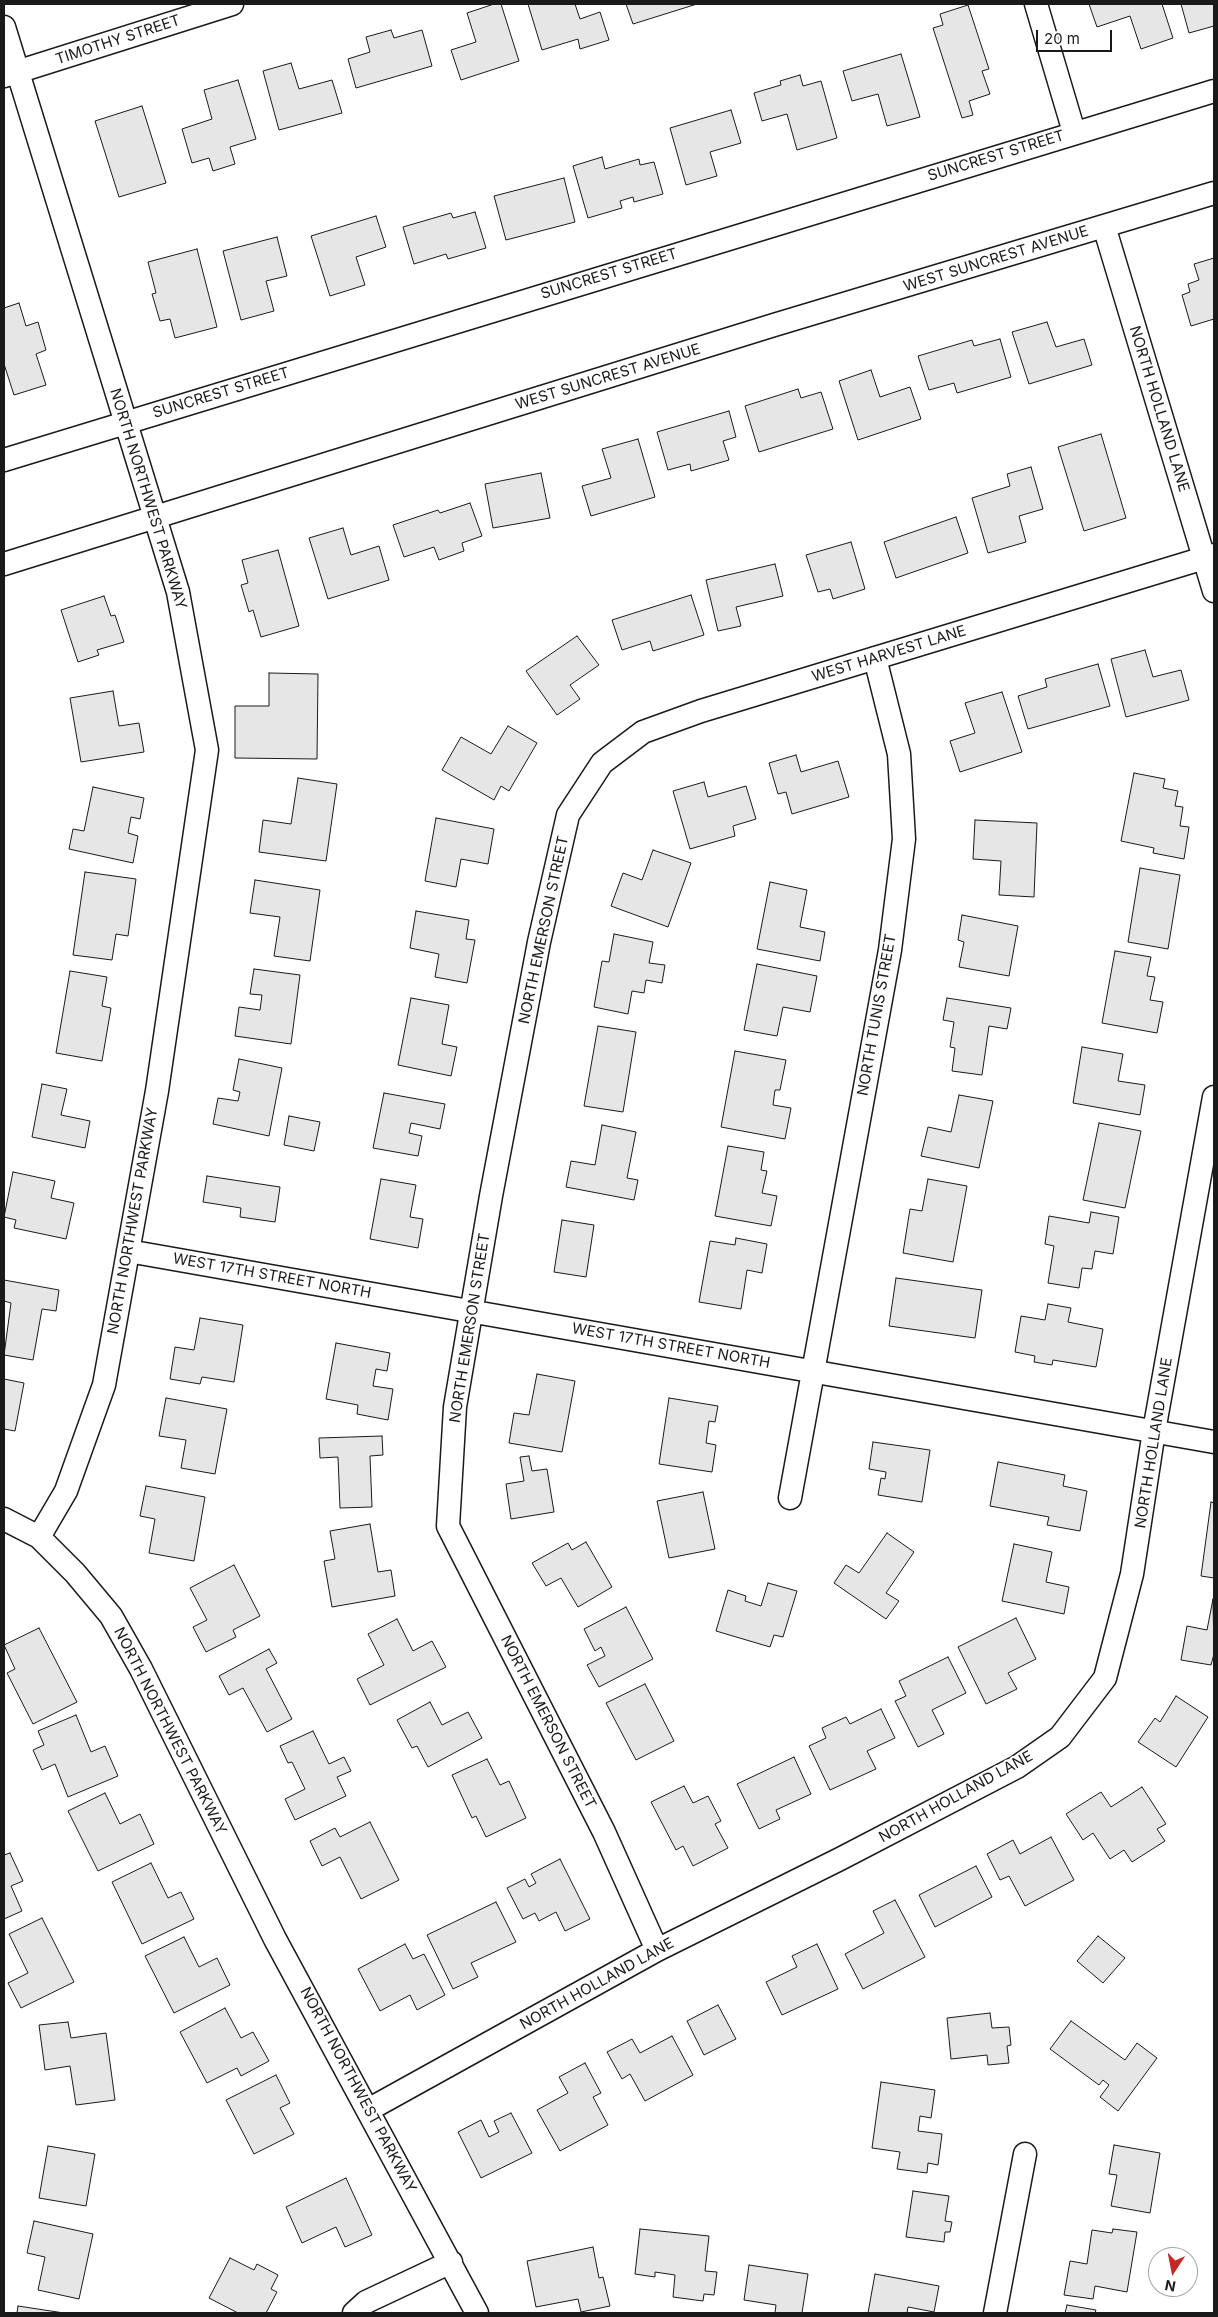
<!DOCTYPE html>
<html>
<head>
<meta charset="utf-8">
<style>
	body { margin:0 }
	#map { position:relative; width:1218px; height:2317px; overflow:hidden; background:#fff; font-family:Inter,sans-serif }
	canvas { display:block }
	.frame { position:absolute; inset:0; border:5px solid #1a1a1a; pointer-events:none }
	.north { position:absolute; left:1148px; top:2247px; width:50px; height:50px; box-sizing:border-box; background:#fff; border:1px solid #a3a3a3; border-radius:50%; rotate:191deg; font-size:14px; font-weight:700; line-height:20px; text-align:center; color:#1a1a1a }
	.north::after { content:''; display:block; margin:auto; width:18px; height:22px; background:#c62828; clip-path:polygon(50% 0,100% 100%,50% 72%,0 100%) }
	.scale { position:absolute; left:1036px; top:30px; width:76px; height:22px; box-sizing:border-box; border:2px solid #1a1a1a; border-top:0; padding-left:6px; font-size:15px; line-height:18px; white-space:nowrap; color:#1a1a1a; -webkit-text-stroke:4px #fff; paint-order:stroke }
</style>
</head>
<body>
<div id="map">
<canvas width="1218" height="2317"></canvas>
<div class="frame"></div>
<div class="north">N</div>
<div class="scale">20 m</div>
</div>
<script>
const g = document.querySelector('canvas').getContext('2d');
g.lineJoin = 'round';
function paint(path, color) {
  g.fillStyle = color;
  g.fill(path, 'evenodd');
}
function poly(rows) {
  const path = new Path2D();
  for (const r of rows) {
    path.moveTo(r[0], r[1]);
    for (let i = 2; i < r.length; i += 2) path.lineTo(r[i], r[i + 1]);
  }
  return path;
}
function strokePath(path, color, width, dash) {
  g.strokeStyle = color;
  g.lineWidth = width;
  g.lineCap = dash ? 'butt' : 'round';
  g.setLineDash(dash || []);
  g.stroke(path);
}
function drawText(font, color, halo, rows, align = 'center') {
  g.font = font + ' Inter,sans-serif';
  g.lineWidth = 4;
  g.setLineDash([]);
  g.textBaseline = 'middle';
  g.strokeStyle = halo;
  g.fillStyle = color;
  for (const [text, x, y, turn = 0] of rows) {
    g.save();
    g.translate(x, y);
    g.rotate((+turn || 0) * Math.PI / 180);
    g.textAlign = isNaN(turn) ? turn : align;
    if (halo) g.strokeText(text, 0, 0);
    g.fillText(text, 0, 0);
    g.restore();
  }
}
const building = poly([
	[494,4,501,4,519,61,461,80,451,50,476,42,467,13,494,4],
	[528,4,575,4,580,19,600,12,609,40,580,49,578,39,542,50,528,4],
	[626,4,697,4,633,24,626,4],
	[1089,4,1162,4,1173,38,1141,49,1130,16,1097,27,1089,4],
	[1181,4,1214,4,1214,26,1189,33,1181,4],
	[968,5,989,69,982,71,990,94,969,101,973,115,962,118,933,28,943,25,940,14,968,5],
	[391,30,394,38,422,30,432,66,356,88,348,59,370,52,366,37,391,30],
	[901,54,920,117,887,126,878,94,852,101,843,71,901,54],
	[291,63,299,89,332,80,342,113,279,130,263,71,291,63],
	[800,75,803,86,821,81,837,138,797,150,787,114,762,121,754,93,781,85,780,81,800,75],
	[238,80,256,139,230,147,235,164,213,171,209,158,192,163,182,129,212,119,204,90,238,80],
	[142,106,166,183,119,197,95,121,142,106],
	[731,110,741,143,710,152,717,176,686,185,670,128,731,110],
	[602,157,605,169,639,159,640,165,654,162,663,194,634,202,633,197,620,201,622,208,588,218,573,166,602,157],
	[564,178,575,222,506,240,494,196,564,178],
	[475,212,486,248,448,259,446,254,414,264,403,227,451,213,453,218,475,212],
	[376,216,386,247,356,257,365,285,330,296,311,236,376,216],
	[277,237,287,276,266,281,274,311,241,320,223,251,277,237],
	[197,249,217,327,175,338,170,319,160,321,152,294,156,293,148,262,197,249],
	[1214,258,1214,319,1191,326,1182,295,1190,292,1188,284,1199,280,1194,264,1214,258],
	[19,303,26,326,38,322,46,350,36,354,46,385,14,395,4,364,4,308,19,303],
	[1047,322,1056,347,1084,339,1092,365,1029,384,1012,332,1047,322],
	[1000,339,1011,377,957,393,954,383,929,390,918,356,972,340,974,346,1000,339],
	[871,370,880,397,910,387,921,419,858,440,839,381,871,370],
	[798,389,801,398,821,392,833,429,759,452,745,406,798,389],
	[729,411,736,437,723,441,729,460,691,471,690,464,668,470,657,432,729,411],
	[1101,434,1126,518,1084,531,1058,447,1101,434],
	[638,439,655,497,591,516,582,486,611,478,602,449,638,439],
	[1031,467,1043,509,1019,516,1026,542,988,553,972,498,1010,486,1007,474,1031,467],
	[541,473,550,518,493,528,485,484,541,473],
	[470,503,482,536,462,543,464,551,439,560,434,547,404,557,393,525,438,510,440,513,470,503],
	[956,517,968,553,896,578,884,542,956,517],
	[343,528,351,555,379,546,389,580,328,599,309,538,343,528],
	[851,542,865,589,833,599,830,589,818,592,806,555,851,542],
	[278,550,299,626,261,637,253,610,249,612,241,585,248,583,242,560,278,550],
	[775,564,783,596,736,607,741,626,718,631,706,580,775,564],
	[691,595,704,635,653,651,650,641,622,650,612,620,691,595],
	[104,596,111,616,115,615,124,642,97,650,99,655,78,662,61,610,104,596],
	[577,636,599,665,570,685,580,699,557,715,526,671,577,636],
	[1145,650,1153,677,1181,670,1189,700,1126,717,1111,659,1145,650],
	[1098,664,1110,706,1028,729,1018,696,1047,687,1045,679,1098,664],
	[269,673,318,674,317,759,235,758,235,706,269,706,269,673],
	[113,691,119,726,139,723,144,752,81,762,70,698,113,691],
	[1002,692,1022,752,960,772,950,741,975,733,965,703,1002,692],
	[508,726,537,743,509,791,501,786,494,800,442,770,461,737,491,754,508,726],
	[796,755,801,772,838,761,849,797,792,814,786,792,778,794,769,763,796,755],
	[1134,773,1165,779,1163,788,1178,791,1175,806,1183,807,1180,826,1189,827,1184,859,1153,853,1154,848,1121,841,1134,773],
	[298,778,337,784,326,861,259,852,263,820,291,824,298,778],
	[704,782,708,797,746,786,756,819,733,826,735,836,690,849,673,791,704,782],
	[93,787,144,798,140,819,131,817,128,833,138,836,133,863,69,849,73,829,84,831,93,787],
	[436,818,494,829,488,864,461,859,456,887,425,881,436,818],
	[975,820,1037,823,1034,897,999,895,1001,861,973,859,975,820],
	[653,850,691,863,668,927,611,906,623,873,642,880,653,850],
	[1140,868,1180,875,1168,949,1128,942,1140,868],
	[85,872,136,879,128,936,116,934,112,960,73,955,85,872],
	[255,880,320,890,310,961,274,956,280,917,250,913,255,880],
	[770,882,807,890,800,927,825,932,820,961,757,949,770,882],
	[416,911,469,920,466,939,475,940,467,983,435,977,439,954,410,948,416,911],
	[962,915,1018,926,1009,976,959,967,964,942,958,940,962,915],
	[614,934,653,942,649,963,665,965,662,983,646,980,644,993,632,991,628,1014,594,1007,602,961,609,962,614,934],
	[1115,951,1151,957,1147,976,1155,977,1150,1000,1163,1002,1157,1033,1102,1023,1115,951],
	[757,964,817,976,810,1012,783,1007,777,1036,744,1030,757,964],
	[254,969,300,975,291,1044,235,1036,239,1007,260,1010,262,995,250,994,254,969],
	[70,971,107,977,102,1006,111,1008,102,1061,56,1053,70,971],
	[411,998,449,1005,442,1044,457,1047,451,1076,398,1065,411,998],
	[947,998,1011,1008,1007,1029,989,1026,982,1075,952,1071,955,1048,950,1047,954,1022,943,1020,947,998],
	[598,1026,636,1032,623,1112,584,1106,598,1026],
	[1082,1047,1123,1054,1118,1081,1145,1085,1140,1115,1073,1103,1082,1047],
	[735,1051,786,1060,780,1090,775,1090,773,1105,791,1108,785,1139,721,1127,735,1051],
	[239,1059,282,1068,269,1136,213,1124,218,1098,238,1101,240,1092,233,1090,239,1059],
	[42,1084,67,1089,61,1115,90,1121,85,1148,32,1137,42,1084],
	[384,1093,445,1104,440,1129,411,1123,409,1133,422,1136,418,1156,373,1148,384,1093],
	[959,1095,993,1101,979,1168,921,1156,928,1127,951,1132,959,1095],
	[289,1116,320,1122,314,1151,284,1145,289,1116],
	[1099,1123,1141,1131,1125,1208,1083,1200,1099,1123],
	[602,1125,636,1132,627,1178,638,1180,634,1200,566,1187,571,1161,595,1165,602,1125],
	[728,1146,764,1152,761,1170,767,1171,762,1193,777,1196,771,1226,715,1216,728,1146],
	[13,1172,55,1181,51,1198,74,1203,66,1239,14,1228,16,1220,4,1217,13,1172],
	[207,1176,280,1187,275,1222,240,1217,241,1208,203,1202,207,1176],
	[381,1179,416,1185,410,1217,423,1219,418,1248,370,1239,381,1179],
	[928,1179,967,1186,953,1262,903,1253,910,1209,922,1211,928,1179],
	[1091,1212,1119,1217,1113,1254,1095,1251,1092,1269,1082,1268,1079,1288,1048,1283,1054,1246,1045,1244,1049,1216,1089,1223,1091,1212],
	[562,1220,594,1225,586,1277,554,1272,562,1220],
	[736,1238,767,1244,762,1273,747,1270,741,1309,699,1302,710,1241,735,1245,736,1238],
	[896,1278,982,1290,975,1338,889,1326,896,1278],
	[4,1280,59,1290,56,1311,42,1309,33,1360,4,1355,11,1303,4,1301,4,1280],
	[1048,1304,1071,1308,1068,1322,1103,1329,1096,1367,1053,1360,1052,1365,1034,1362,1035,1356,1015,1352,1021,1316,1045,1320,1048,1304],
	[200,1318,243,1325,234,1382,202,1377,200,1384,170,1379,175,1347,194,1350,200,1318],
	[336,1343,390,1353,387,1371,376,1369,373,1386,393,1389,388,1420,357,1414,358,1405,326,1399,336,1343],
	[537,1374,575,1381,562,1452,509,1443,514,1413,529,1415,537,1374],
	[4,1379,24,1383,15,1431,4,1429,4,1379],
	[166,1398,227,1409,215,1474,181,1468,186,1440,159,1436,166,1398],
	[669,1398,718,1406,715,1422,709,1421,706,1443,716,1445,712,1472,659,1464,669,1398],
	[382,1436,383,1455,370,1456,372,1507,340,1508,338,1457,320,1458,319,1438,382,1436],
	[873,1442,930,1450,922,1502,878,1495,881,1478,885,1479,886,1472,869,1469,873,1442],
	[529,1456,532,1471,547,1469,554,1512,511,1519,506,1484,524,1481,520,1457,529,1456],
	[998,1462,1065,1475,1063,1486,1087,1491,1080,1531,1047,1525,1049,1517,990,1506,998,1462],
	[146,1486,205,1497,194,1561,149,1553,155,1519,140,1516,146,1486],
	[703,1492,715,1549,669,1558,657,1501,703,1492],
	[1211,1502,1214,1503,1214,1578,1201,1576,1211,1502],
	[370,1524,378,1572,391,1570,395,1596,332,1607,324,1561,335,1559,330,1531,370,1524],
	[887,1533,914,1552,886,1593,899,1601,886,1619,834,1583,846,1565,859,1573,887,1533],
	[586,1542,612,1587,578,1607,561,1578,546,1586,532,1563,568,1543,572,1550,586,1542],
	[1014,1544,1052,1552,1046,1582,1069,1587,1064,1614,1002,1601,1014,1544],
	[234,1565,260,1616,233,1630,236,1637,206,1652,193,1627,207,1620,190,1588,234,1565],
	[768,1583,797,1591,783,1637,774,1635,770,1647,716,1631,728,1590,746,1596,745,1601,761,1606,768,1583],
	[1213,1599,1214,1654,1211,1665,1181,1660,1187,1626,1207,1630,1213,1599],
	[626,1607,653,1659,599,1687,587,1665,605,1656,601,1647,595,1651,584,1629,626,1607],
	[1016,1618,1036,1659,1008,1673,1017,1689,986,1704,958,1647,1016,1618],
	[397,1619,413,1651,432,1641,446,1667,370,1705,357,1679,384,1665,368,1634,397,1619],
	[39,1628,77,1702,33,1724,7,1673,15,1669,4,1645,39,1628],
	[269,1649,277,1663,266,1669,292,1719,267,1732,243,1688,229,1695,219,1676,269,1649],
	[948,1657,966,1693,932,1710,944,1734,918,1747,895,1701,906,1696,899,1681,948,1657],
	[645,1684,674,1741,636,1760,606,1703,645,1684],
	[1176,1696,1208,1717,1176,1767,1138,1742,1155,1718,1160,1722,1176,1696],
	[430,1702,442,1725,468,1712,482,1738,428,1767,417,1746,412,1748,397,1720,430,1702],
	[881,1709,895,1738,867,1751,876,1769,830,1790,809,1746,826,1738,822,1728,846,1717,850,1724,881,1709],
	[76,1715,91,1752,105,1746,118,1776,68,1797,55,1764,42,1770,33,1750,44,1745,38,1731,76,1715],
	[313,1731,329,1764,344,1757,351,1771,337,1777,346,1796,295,1820,285,1799,305,1789,292,1762,288,1763,280,1746,313,1731],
	[794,1757,811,1794,776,1810,780,1819,759,1829,737,1784,794,1757],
	[487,1759,500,1785,509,1781,526,1818,486,1837,476,1816,472,1818,452,1775,487,1759],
	[684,1786,693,1803,708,1796,721,1821,715,1824,728,1848,693,1866,683,1846,676,1850,651,1802,684,1786],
	[1142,1787,1166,1824,1157,1829,1165,1841,1132,1862,1124,1850,1110,1859,1093,1833,1083,1840,1066,1814,1101,1792,1111,1807,1142,1787],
	[105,1793,120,1824,140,1814,154,1844,98,1871,68,1811,105,1793],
	[370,1822,399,1880,361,1899,340,1857,322,1866,310,1841,335,1828,340,1837,370,1822],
	[1051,1837,1074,1880,1025,1906,1009,1876,1000,1880,987,1854,1013,1840,1020,1854,1051,1837],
	[10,1853,23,1881,11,1886,22,1911,4,1919,4,1855,10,1853],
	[560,1859,590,1919,565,1931,556,1912,539,1921,535,1913,523,1919,507,1888,525,1879,529,1887,536,1883,531,1874,560,1859],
	[151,1863,168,1898,181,1892,194,1919,142,1944,112,1882,151,1863],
	[976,1866,992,1897,935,1927,919,1895,976,1866],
	[895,1900,925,1957,863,1989,845,1954,884,1933,873,1911,895,1900],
	[496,1902,516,1942,471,1963,478,1977,453,1989,427,1935,496,1902],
	[42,1918,74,1982,21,2008,8,1983,28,1973,9,1934,42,1918],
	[1098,1936,1125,1958,1103,1983,1077,1961,1098,1936],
	[184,1937,199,1967,217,1958,230,1985,174,2013,145,1956,184,1937],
	[405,1944,413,1959,424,1954,445,1995,417,2010,410,1995,380,2011,358,1969,405,1944],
	[817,1944,838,1989,782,2015,766,1982,797,1967,792,1956,817,1944],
	[718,2005,736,2039,704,2055,687,2021,718,2005],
	[225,2008,241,2038,253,2032,269,2061,241,2076,237,2068,207,2083,180,2032,225,2008],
	[990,2013,992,2028,1009,2027,1011,2045,1007,2046,1009,2063,988,2065,987,2055,951,2059,947,2018,990,2013],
	[1071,2021,1125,2060,1137,2043,1157,2058,1118,2111,1100,2097,1109,2085,1103,2080,1099,2085,1050,2049,1071,2021],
	[68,2022,71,2038,106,2033,115,2100,76,2105,70,2066,45,2070,39,2025,68,2022],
	[672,2036,693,2075,645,2101,630,2074,622,2079,607,2052,632,2039,640,2053,672,2036],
	[585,2063,601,2093,593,2097,608,2125,560,2151,537,2110,568,2093,559,2077,585,2063],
	[276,2075,290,2103,280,2108,294,2134,254,2154,226,2100,276,2075],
	[881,2082,935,2090,931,2118,920,2116,918,2131,942,2134,938,2165,928,2163,927,2173,897,2169,900,2152,872,2148,881,2082],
	[511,2113,532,2153,481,2178,458,2132,481,2120,489,2137,499,2132,494,2121,511,2113],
	[1114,2145,1160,2153,1150,2213,1111,2206,1117,2175,1109,2174,1114,2145],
	[48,2146,95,2154,86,2206,39,2198,48,2146],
	[346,2178,372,2235,345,2247,336,2227,302,2243,286,2207,346,2178],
	[913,2191,949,2196,945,2221,952,2222,950,2232,945,2232,944,2242,906,2237,913,2191],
	[34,2221,93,2234,79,2299,38,2290,45,2257,27,2253,34,2221],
	[640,2229,709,2236,705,2271,717,2272,714,2295,704,2294,703,2301,673,2297,675,2275,655,2272,655,2277,635,2274,640,2229],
	[1113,2229,1137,2232,1127,2292,1095,2286,1093,2299,1064,2295,1070,2261,1087,2264,1092,2230,1112,2233,1113,2229],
	[593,2247,599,2278,603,2277,610,2306,581,2312,578,2299,536,2307,527,2261,593,2247],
	[230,2258,254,2270,257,2264,278,2275,271,2289,277,2292,266,2313,238,2313,209,2298,230,2258],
	[749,2265,808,2274,802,2313,775,2313,776,2305,744,2300,749,2265],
	[875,2274,939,2286,934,2312,908,2307,907,2313,868,2313,875,2274],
	[1067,2305,1096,2310,1095,2313,1065,2313,1067,2305],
	[18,2306,64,2313,17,2313,18,2306]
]);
paint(building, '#e6e6e6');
strokePath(building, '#1a1a1a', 1);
const minor = poly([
	[1036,4,1074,132],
	[4,27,178,592,207,750,157,1091,104,1385,66,1491,39,1537],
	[4,76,232,4],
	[1104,226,1214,591],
	[4,460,1214,91],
	[4,564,774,325,1214,193],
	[128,1251,1214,1442],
	[790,1498,890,950,904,839,899,754,875,658],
	[4,1519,39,1537,75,1573,111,1616,141,1669,275,1939,477,2313],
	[657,1950,604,1832,448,1526,455,1407,491,1196,539,942,568,815,602,763,643,732,701,711,1214,555],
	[368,2110,657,1950,840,1859,1017,1767,1060,1737,1105,1678,1132,1574,1154,1431,1214,1097],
	[354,2313,366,2302,451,2262],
	[995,2313,1025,2154]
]);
strokePath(minor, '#1a1a1a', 25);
strokePath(minor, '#fff', 22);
drawText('15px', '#1a1a1a', '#fff', [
	["TIMOTHY STREET",118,40,-18],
	["SUNCREST STREET",996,156,-17],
	["WEST SUNCREST AVENUE",996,259,-17],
	["SUNCREST STREET",609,274,-17],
	["WEST SUNCREST AVENUE",608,377,-17],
	["SUNCREST STREET",221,393,-17],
	["NORTH HOLLAND LANE",1159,409,73],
	["NORTH NORTHWEST PARKWAY",148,499,73],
	["WEST HARVEST LANE",889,654,-17],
	["NORTH EMERSON STREET",544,930,-78],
	["NORTH TUNIS STREET",877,1015,-80],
	["NORTH NORTHWEST PARKWAY",133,1221,-80],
	["WEST 17TH STREET NORTH",272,1276,10],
	["NORTH EMERSON STREET",470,1328,-81],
	["WEST 17TH STREET NORTH",671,1346,10],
	["NORTH HOLLAND LANE",1154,1443,-81],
	["NORTH EMERSON STREET",548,1722,63],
	["NORTH NORTHWEST PARKWAY",170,1731,63],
	["NORTH HOLLAND LANE",956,1797,-29],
	["NORTH HOLLAND LANE",597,1984,-29],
	["NORTH NORTHWEST PARKWAY",358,2090,62]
]);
</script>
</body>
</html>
